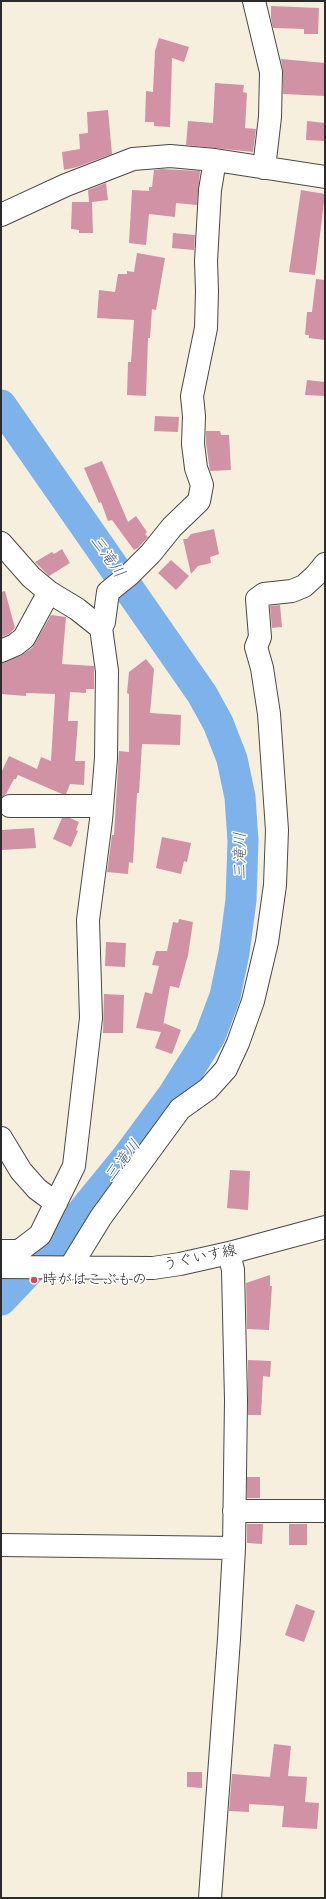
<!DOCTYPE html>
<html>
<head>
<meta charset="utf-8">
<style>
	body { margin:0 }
	#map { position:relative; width:326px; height:1899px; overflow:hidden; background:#f6efde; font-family:Itim,sans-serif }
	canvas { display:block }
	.frame { position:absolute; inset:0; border:2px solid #2b2b2b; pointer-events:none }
</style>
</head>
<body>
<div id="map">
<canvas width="326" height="1899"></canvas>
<div class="frame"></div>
</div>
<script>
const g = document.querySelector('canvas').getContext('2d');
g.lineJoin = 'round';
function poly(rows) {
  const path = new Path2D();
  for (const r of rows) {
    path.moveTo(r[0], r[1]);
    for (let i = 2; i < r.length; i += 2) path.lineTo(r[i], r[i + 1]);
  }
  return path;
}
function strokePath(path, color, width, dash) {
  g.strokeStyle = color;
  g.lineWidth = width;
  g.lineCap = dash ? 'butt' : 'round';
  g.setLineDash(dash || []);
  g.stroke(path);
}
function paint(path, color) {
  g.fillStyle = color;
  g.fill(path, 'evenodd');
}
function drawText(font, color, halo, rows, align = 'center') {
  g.font = font + ' Itim,"Klee One",sans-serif';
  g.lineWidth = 3;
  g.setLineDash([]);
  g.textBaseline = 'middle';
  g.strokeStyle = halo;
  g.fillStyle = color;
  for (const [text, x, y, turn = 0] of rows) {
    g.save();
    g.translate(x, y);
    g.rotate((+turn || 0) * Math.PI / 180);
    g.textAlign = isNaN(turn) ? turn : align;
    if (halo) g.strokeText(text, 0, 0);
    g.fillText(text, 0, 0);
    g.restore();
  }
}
strokePath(poly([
	[1,405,202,694,218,723,232,759,240,797,243,841,241,900,234,953,225,996,210,1036,173,1095,128,1156,70,1227,1,1300]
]), '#7db2eb', 31);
paint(poly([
	[271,6,319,8,318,34,304,34,304,29,273,28,271,18],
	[159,38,189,47,184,62,172,58,170,127,154,126,154,122,145,122,146,91,153,92,155,51],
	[281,59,325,63,325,96,283,94,283,72],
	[215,83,244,85,243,92,247,93,245,128,256,129,253,152,186,145,188,121,213,123],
	[108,110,112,154,77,167,64,170,62,152,80,149,79,134,88,133,87,112],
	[307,121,325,123,325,141,306,140],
	[162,169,200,171,197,205,176,203,175,217,149,214,146,245,129,243,132,190,149,191,149,187,152,187,154,170],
	[106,183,108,200,92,202,93,233,79,233,79,230,71,229,72,202,89,202,88,190],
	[301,190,325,194,315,275,289,272],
	[173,233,195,235,194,250,172,248],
	[137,253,165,258,156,310,152,309,150,338,148,338,146,396,127,395,128,362,131,362,134,320,97,318,99,290,115,292,118,274,127,274,127,271,134,272],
	[316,279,325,280,325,340,309,338,309,335,305,335,307,312,312,312],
	[307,380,325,382,325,396,305,395],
	[155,416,179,417,178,432,154,431],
	[206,431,220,431,221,435,229,435,231,470,210,471,206,443],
	[102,461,128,522,136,516,147,532,145,534,148,537,138,548,134,550,112,520,108,521,101,502,99,503,84,468],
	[214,529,219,554,210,557,211,563,198,566,191,574,183,539,187,539,191,534],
	[62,549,70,563,49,576,35,562,52,552,54,554],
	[171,560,189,576,176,590,158,573],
	[5,591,15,628,9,634,1,637,1,592],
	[280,605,282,627,272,628,270,606],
	[51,615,66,617,62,664,94,666,94,689,86,689,86,693,70,692,68,721,78,721,75,761,85,761,84,785,70,784,66,794,62,794,18,775,16,779,14,779,6,794,1,798,1,773,9,756,37,769,41,757,51,761,55,694,26,693,26,696,1,694,1,663,20,656,32,648],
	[146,659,154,669,150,713,181,715,180,745,142,744,139,793,137,793,133,863,129,862,128,874,107,872,112,835,114,835,119,751,129,752,129,694,127,693,129,672],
	[62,818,70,818,79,822,76,830,78,831,71,847,53,839],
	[34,828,36,848,1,850,1,830],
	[162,837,191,843,187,862,184,861,181,874,156,868],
	[179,919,193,922,188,955,179,988,170,986,163,1026,164,1023,181,1030,172,1054,155,1048,161,1032,136,1028,145,992,152,994,159,966,152,965,156,951,167,951,173,922,178,923],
	[106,942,126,943,125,967,105,966],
	[104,994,124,995,123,1033,103,1033],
	[230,1170,250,1171,248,1210,227,1208],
	[270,1275,270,1286,272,1286,269,1330,247,1329,246,1283],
	[248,1360,271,1361,270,1377,263,1376,261,1415,248,1415],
	[247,1477,260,1477,260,1498,247,1498],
	[247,1524,263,1524,262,1544,247,1543],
	[289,1524,307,1524,307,1545,289,1545],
	[296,1604,315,1611,304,1642,285,1635],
	[274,1744,291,1746,288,1776,307,1777,305,1802,319,1803,317,1829,282,1827,284,1806,249,1804,249,1812,229,1811,232,1774,270,1777],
	[187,1772,202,1772,202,1788,187,1787]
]), '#d192a6');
const minor = poly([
	[254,1,271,72,270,117,264,168],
	[1,215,66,185,133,159,170,156,215,160,325,177],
	[1,543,31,577,49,592,77,609,101,628,107,671,106,758,101,820,88,920,91,1018,74,1166,40,1235,19,1251,1,1251],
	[101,628,104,622,108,592,129,575,151,553,172,527,199,501,202,485,196,468,193,444,194,416,192,396,206,328,207,291,206,261,210,190,215,160],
	[1,651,15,645,24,638,49,592],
	[10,806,102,806],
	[1,1138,21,1171,37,1189,56,1203],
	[1,1267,153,1268,180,1264,229,1253,325,1227],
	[69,1269,101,1217,180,1109,208,1089,226,1069,238,1043,253,1001,267,942,275,885,277,830,269,714,262,668,256,647,260,637,257,599,264,594,292,591,304,586,316,575,325,564],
	[234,1511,325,1511],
	[1,1545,234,1548],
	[210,1898,229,1639,234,1548,236,1400,233,1270,229,1253]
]);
strokePath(minor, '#494846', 24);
strokePath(minor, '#fff', 22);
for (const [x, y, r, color] of [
	[34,1280,4,"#d1495b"]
]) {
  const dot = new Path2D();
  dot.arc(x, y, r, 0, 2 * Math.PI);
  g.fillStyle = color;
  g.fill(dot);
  strokePath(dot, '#fff', 1.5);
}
drawText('15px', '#2b2b2b', '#fff', [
	["うぐいす線",200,1258,-12]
]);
drawText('15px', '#2b2b2b', '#fff', [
	["時がはこぶもの",42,1280]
], 'left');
drawText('italic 16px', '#485a6e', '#fff', [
	["三滝川",107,557,55],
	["三滝川",241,856,-90],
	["三滝川",123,1161,-52]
]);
</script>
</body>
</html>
